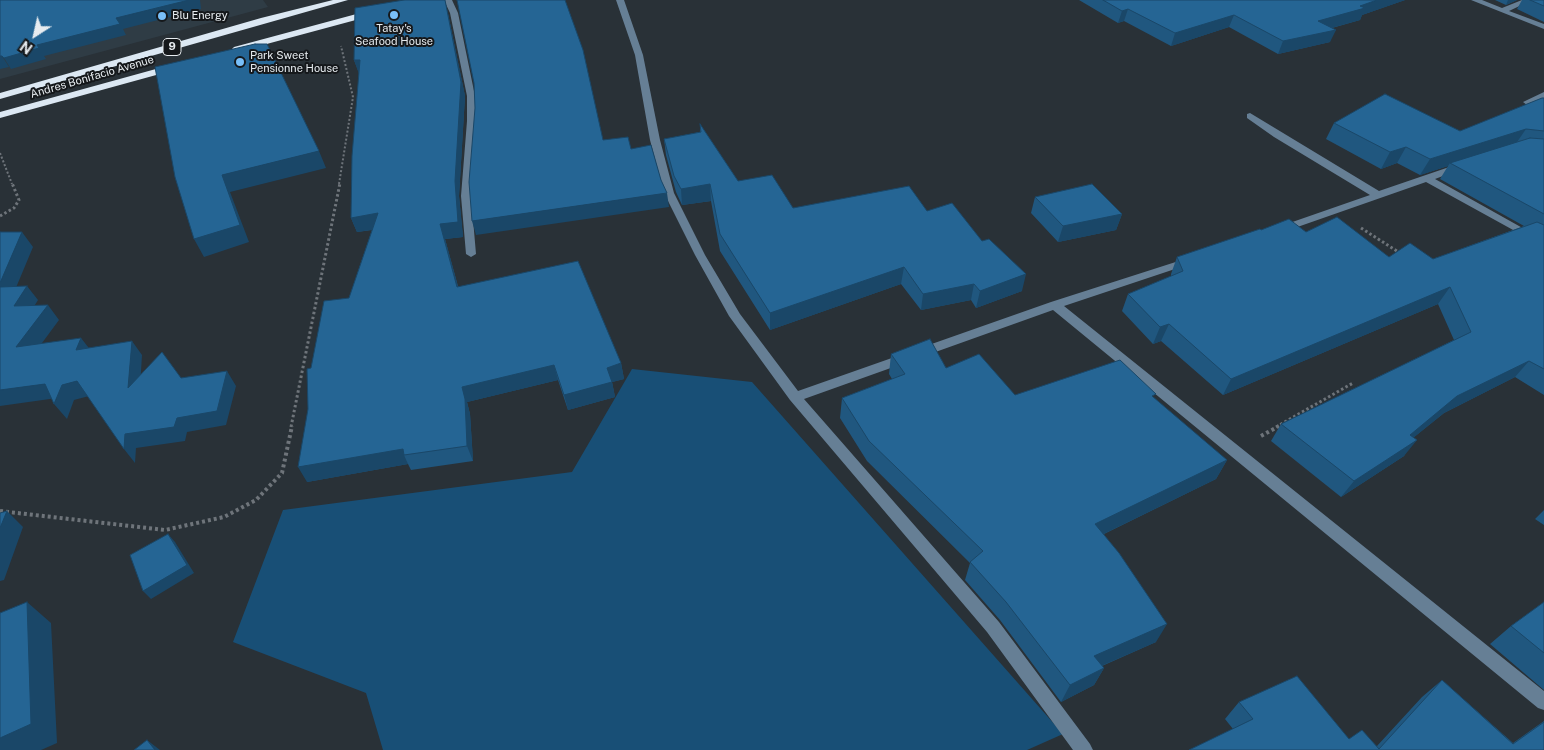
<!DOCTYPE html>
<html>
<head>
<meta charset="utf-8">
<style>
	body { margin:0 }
	#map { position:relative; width:1544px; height:750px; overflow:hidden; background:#293137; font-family:"Public Sans",sans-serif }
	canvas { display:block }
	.north { position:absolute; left:10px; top:10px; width:50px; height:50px; -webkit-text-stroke:4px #15181b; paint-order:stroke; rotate:215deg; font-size:14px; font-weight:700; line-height:20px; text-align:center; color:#e7ecf0 }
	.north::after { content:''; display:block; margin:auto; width:18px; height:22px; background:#e7ecf0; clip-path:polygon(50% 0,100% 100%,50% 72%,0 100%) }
</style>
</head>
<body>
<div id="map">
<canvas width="1544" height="750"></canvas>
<div class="north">N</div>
</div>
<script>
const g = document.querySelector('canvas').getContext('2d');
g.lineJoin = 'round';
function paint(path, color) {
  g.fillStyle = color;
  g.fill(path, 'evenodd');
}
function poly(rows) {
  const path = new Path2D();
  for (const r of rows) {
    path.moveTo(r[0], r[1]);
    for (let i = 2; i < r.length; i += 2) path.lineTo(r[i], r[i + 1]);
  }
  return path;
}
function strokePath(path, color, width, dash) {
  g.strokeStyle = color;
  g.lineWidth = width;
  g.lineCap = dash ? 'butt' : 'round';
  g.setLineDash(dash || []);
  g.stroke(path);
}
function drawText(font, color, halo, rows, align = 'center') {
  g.font = font + ' "Public Sans",sans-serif';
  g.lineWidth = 4;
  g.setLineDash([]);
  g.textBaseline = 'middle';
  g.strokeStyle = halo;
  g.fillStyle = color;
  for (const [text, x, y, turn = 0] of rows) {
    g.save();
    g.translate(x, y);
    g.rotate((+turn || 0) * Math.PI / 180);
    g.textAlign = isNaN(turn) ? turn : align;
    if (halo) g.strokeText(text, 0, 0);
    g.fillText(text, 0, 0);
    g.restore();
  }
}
paint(poly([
	[114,0,263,0,268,7,0,79,0,28]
]), '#2f3c45');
paint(poly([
	[632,369,752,382,1063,734,1027,750,383,750,366,693,233,642,283,510,572,472]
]), '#184f76');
strokePath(poly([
	[0,153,12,184],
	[339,184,353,97,341,46]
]), '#6e747a', 2, [2, 2]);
strokePath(poly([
	[0,216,14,208,19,200,12,183],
	[1361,228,1400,253],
	[291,427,340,183],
	[1276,427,1353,383]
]), '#6e747a', 3, [2.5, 2.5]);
strokePath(poly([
	[1261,436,1279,426],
	[0,511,165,530,224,517,256,500,282,473,292,426]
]), '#6e747a', 4, [3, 3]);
paint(poly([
	[444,0,452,0,458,13,475,96,477,121,471,196,476,254,471,257,466,254,461,196,467,121,467,96,450,13,444,0],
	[616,0,624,0,643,55,660,140,674,193,705,255,740,314,798,391,1051,302,1185,259,1193,259,1194,261,1193,263,1064,306,1544,691,1544,710,1538,708,1053,310,804,399,999,622,1090,744,1093,750,1073,750,987,632,790,400,729,316,695,255,664,193,650,140,635,55,616,0],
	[1471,0,1482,0,1502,8,1522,0,1532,0,1509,11,1544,24,1544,29,1471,0],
	[1544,92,1544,98,1527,105,1523,102,1544,92],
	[1250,113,1379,191,1458,164,1464,164,1464,168,1435,179,1544,240,1544,247,1426,182,1286,231,1278,231,1277,229,1278,227,1370,195,1274,137,1247,118,1247,114,1250,113]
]), '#667f95');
paint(poly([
	[333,0,348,0,0,99,0,93,261,18,333,0],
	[375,9,378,10,378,14,237,52,232,49,234,47,375,9],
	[174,64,179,67,178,69,0,118,0,112,174,64]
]), '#dce8f3');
paint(poly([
	[1079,0,1405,0,1362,15,1360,20,1332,28,1330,42,1278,54,1229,27,1171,46,1124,21,1118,23],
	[1495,0,1517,0,1506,5],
	[1522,0,1544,0,1544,22,1517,9],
	[448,14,465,96,459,196,463,237,445,239,458,286,621,363,624,379,612,382,615,397,568,410,558,380,467,402,470,414,473,461,411,470,408,464,307,482,308,409,311,368,349,298,372,230,357,232,351,218,359,73,354,60],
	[1544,98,1544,395,1515,377,1444,413,1414,437,1404,456,1341,497,1271,441,1281,424,1454,340,1438,304,1223,395,1161,341,1153,344,1122,311,1128,294,1171,276,1171,274,1177,257,1261,230,1306,232,1389,257,1433,259,1524,226,1440,179,1448,166,1420,175,1397,163,1381,169,1326,139,1334,123,1460,131],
	[700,124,738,181,793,208,927,211,1022,291,976,308,971,300,921,310,901,284,770,330,720,251,711,201,682,205,676,192,666,155,664,139,700,132],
	[1035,197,1122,214,1116,230,1058,242,1031,213],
	[891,354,946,368,1015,395,1154,399,1227,460,1216,479,1104,534,1156,642,1102,666,1104,668,1094,685,1061,702,1000,620,965,580,970,563,867,461,840,418,842,398,892,379,889,374],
	[1544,510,1544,525,1535,519],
	[1544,602,1544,690,1490,644,1511,626],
	[1442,680,1513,743,1544,721,1544,750,1189,750,1233,729,1225,719,1239,702,1349,739,1377,746,1422,697]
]), '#20577f');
paint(poly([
	[189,0,200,0,201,9,123,29,126,35,44,56,46,59,11,69,4,58,37,45,116,18],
	[1377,0,1405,0,1362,15,1360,20,1313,33,1318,21],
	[1508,0,1517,0,1506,5],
	[445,1,448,14,465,96,459,196,463,237,445,239,462,302,457,287,440,224,455,181],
	[1128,9,1124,21,1118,23,1122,11],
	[1234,15,1229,27,1171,46,1175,33],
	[1336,30,1330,42,1278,54,1283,41],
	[0,56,2,56,9,67,0,69],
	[354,60,360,60,359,74],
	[1526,129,1515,145,1450,163,1448,166,1420,175,1430,159],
	[1406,147,1397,163,1381,169,1390,152],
	[319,151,326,168,230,192,249,242,204,257,194,239,222,175],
	[710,184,711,201,682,205,681,189],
	[667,193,669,207,476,235,472,221],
	[378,213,384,228,357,232,351,218],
	[1122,214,1116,230,1058,242,1063,226],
	[22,232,33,247,10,302,0,290,0,283],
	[904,267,901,284,770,330,770,313],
	[1026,274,1022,291,976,308,980,291],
	[974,284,971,300,921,310,923,294],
	[27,286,38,300,25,321,14,306],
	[1450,287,1438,304,1223,395,1231,379],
	[48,305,59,320,28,362,16,347],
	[1169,324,1161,341,1153,344,1160,327],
	[81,338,92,352,76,350],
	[132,341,142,355,139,403,128,388],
	[1529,361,1515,377,1444,413,1397,451,1410,435,1457,396],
	[621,363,624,379,612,382,615,397,568,410,564,395,607,368],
	[554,365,558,380,467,402,470,414,473,461,467,446,462,387],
	[227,371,236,386,226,425,187,432,185,441,136,448,135,463,124,449,125,434,177,418],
	[77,381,89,396,74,400,67,419,54,404,57,398,0,406,0,390,45,384,62,385],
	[1417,440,1404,456,1341,497,1354,481],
	[403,449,404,455,408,464,307,482,298,467],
	[1227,460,1216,479,1087,542,1095,524],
	[7,511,23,527,4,580,0,581,0,528],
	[168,534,175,542,194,573,151,599,143,591],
	[27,602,51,623,57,743,41,750,0,750,0,738],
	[1167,624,1156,642,1085,673,1094,656],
	[1104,668,1094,685,1061,702,1070,685],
	[147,740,160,750,155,750]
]), '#1a4768');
const building = poly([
	[0,0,189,0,116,18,120,24,37,45,39,48,4,58,2,56,0,56,0,0],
	[404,0,445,0,461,82,455,181,458,222,440,224,457,287,578,261,621,363,607,368,612,382,564,395,554,365,462,387,465,399,467,446,404,455,403,449,298,467,308,409,307,369,311,368,324,301,349,298,378,213,351,218,352,156,360,60,354,60,355,8,404,0],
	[457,0,565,0,583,50,603,140,628,137,631,149,651,145,661,180,667,193,472,221,469,182,475,108,474,83,457,0],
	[1103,0,1377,0,1360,6,1365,8,1318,21,1336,30,1283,41,1234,15,1175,33,1128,9,1122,11,1103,0],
	[1530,0,1544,0,1544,6,1530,0],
	[255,44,267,44,319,151,222,175,240,225,194,239,175,177,155,67,255,44],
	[1385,94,1460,131,1542,98,1544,98,1544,131,1526,129,1430,159,1406,147,1390,152,1334,123,1385,94],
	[700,124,738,181,772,175,793,208,909,186,927,211,952,203,982,241,989,239,1026,274,980,291,974,284,923,294,904,267,770,313,720,234,710,184,681,189,674,176,664,139,701,132,700,124],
	[1530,138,1544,139,1544,214,1450,163,1530,138],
	[1092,184,1122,214,1063,226,1035,197,1092,184],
	[1337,217,1389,257,1410,243,1433,259,1537,222,1544,225,1544,369,1529,361,1457,396,1410,435,1417,440,1354,481,1281,424,1471,332,1450,287,1231,379,1169,324,1160,327,1128,294,1183,271,1177,257,1260,229,1261,230,1289,219,1306,232,1337,217],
	[0,232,22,232,0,283,0,232],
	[27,286,14,306,48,305,16,347,81,338,76,350,132,341,128,388,162,352,181,378,227,371,217,411,177,418,174,427,125,434,124,449,77,381,62,385,54,404,45,384,0,390,0,287,27,286],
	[930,339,946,368,979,354,1015,395,1120,360,1156,394,1152,396,1227,460,1095,524,1119,553,1167,624,1094,656,1104,668,1070,685,1006,602,970,562,983,551,869,441,842,398,905,374,891,354,930,339],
	[7,511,0,528,0,513,7,511],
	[168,534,187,565,143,591,130,555,168,534],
	[27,602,31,724,0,738,0,613,27,602],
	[1544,602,1544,653,1511,626,1544,602],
	[1297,676,1349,739,1362,730,1379,749,1442,680,1513,744,1544,722,1544,750,1189,750,1253,719,1239,702,1297,676],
	[147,740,155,750,134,750,147,740]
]);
paint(building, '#256594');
strokePath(building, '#1a4768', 1);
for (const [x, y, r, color] of [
	[394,15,5,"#79bff8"],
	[162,16,5,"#79bff8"],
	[240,62,5,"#79bff8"]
]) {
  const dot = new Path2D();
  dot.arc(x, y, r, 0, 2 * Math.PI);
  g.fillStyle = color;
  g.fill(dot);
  strokePath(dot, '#15181b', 2);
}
drawText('11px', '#e7ecf0', '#15181b', [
	["Blu Energy",172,16],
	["Tatay's",394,29,"center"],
	["Seafood House",394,42,"center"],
	["Park Sweet",250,56],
	["Pensionne House",250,69]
], 'left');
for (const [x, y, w] of [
	[172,47,18]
]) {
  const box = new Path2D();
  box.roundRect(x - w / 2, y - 8.5, w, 17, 4);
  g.fillStyle = '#15181b';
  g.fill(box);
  strokePath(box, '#e7ecf0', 1);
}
drawText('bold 11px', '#e7ecf0', null, [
	["9",172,47]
]);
drawText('11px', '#e7ecf0', '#15181b', [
	["Andres Bonifacio Avenue",92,77,-16]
]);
</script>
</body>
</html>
